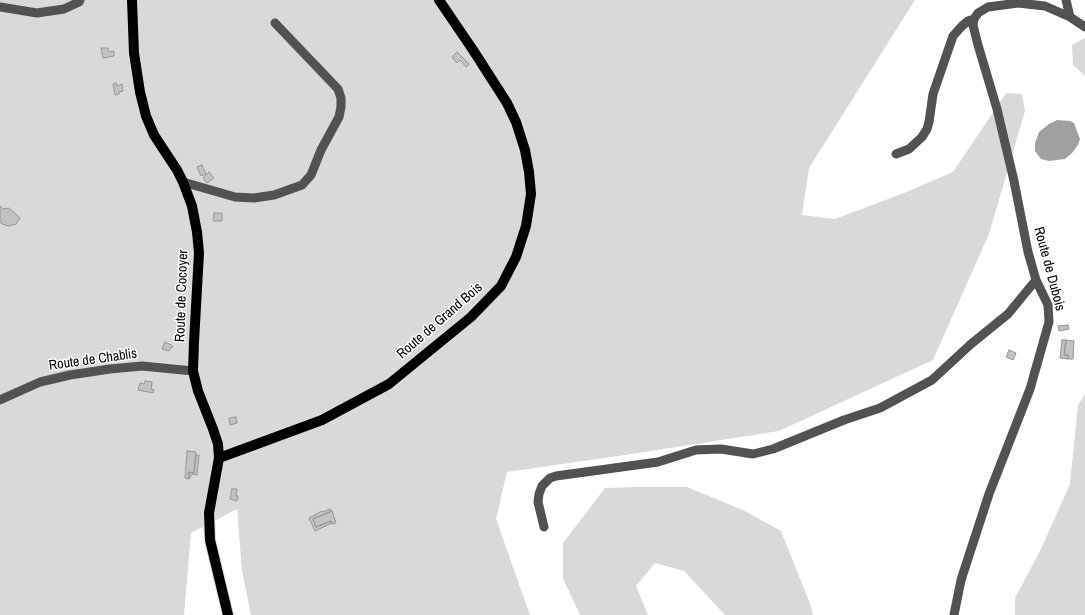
<!DOCTYPE html>
<html>
<head>
<meta charset="utf-8">
<style>
	body { margin:0 }
	canvas { display:block; background:#fff }
</style>
</head>
<body>
<canvas width="1085" height="615"></canvas>
<script>
const g = document.querySelector('canvas').getContext('2d');
g.lineJoin = 'round';
function paint(path, color) {
  g.fillStyle = color;
  g.fill(path, 'evenodd');
}
function poly(rows) {
  const path = new Path2D();
  for (const r of rows) {
    path.moveTo(r[0], r[1]);
    for (let i = 2; i < r.length; i += 2) path.lineTo(r[i], r[i + 1]);
  }
  return path;
}
function strokePath(path, color, width, dash) {
  g.strokeStyle = color;
  g.lineWidth = width;
  g.lineCap = dash ? 'butt' : 'round';
  g.setLineDash(dash || []);
  g.stroke(path);
}
function drawText(font, color, halo, rows, align = 'center') {
  g.font = font + ' "Archivo Narrow",sans-serif';
  g.lineWidth = 3;
  g.setLineDash([]);
  g.textBaseline = 'middle';
  g.strokeStyle = halo;
  g.fillStyle = color;
  for (const [text, x, y, turn = 0] of rows) {
    g.save();
    g.translate(x, y);
    g.rotate((+turn || 0) * Math.PI / 180);
    g.textAlign = isNaN(turn) ? turn : align;
    if (halo) g.strokeText(text, 0, 0);
    g.fillText(text, 0, 0);
    g.restore();
  }
}
paint(poly([
	[0,0,915,0,809,168,802,215,835,219,904,193,953,172,1006,93,1022,94,1025,111,989,234,933,360,779,431,625,455,507,472,496,519,530,615,251,615,242,571,237,509,191,533,184,615,0,615],
	[1085,38,1085,76,1073,65,1072,45],
	[1085,394,1085,615,1015,615,1015,598,1041,549,1070,484,1078,405],
	[638,487,687,487,743,510,781,531,811,606,813,615,725,615,684,571,655,563,636,586,648,615,580,615,563,579,563,543,605,488]
]), '#d9d9d9');
paint(poly([
	[1057,120,1070,121,1074,123,1080,139,1078,145,1072,153,1065,159,1049,161,1041,159,1035,151,1035,143,1039,132,1049,124]
]), '#a0a0a0');
const building = poly([
	[101,48,108,48,109,52,114,51,114,56,103,58,101,48],
	[457,52,469,64,466,67,460,60,457,63,452,57,457,52],
	[116,83,117,86,122,84,123,91,119,92,119,94,115,95,113,84,116,83],
	[202,165,206,174,201,176,197,167,202,165],
	[209,172,214,178,207,183,203,178,209,172],
	[0,206,3,209,9,208,20,218,16,224,9,226,2,224,0,222,0,206],
	[214,213,222,213,222,221,213,221,214,213],
	[1068,325,1069,329,1059,331,1058,326,1068,325],
	[1062,340,1066,340,1064,355,1068,355,1068,359,1060,358,1062,340],
	[1066,340,1074,341,1073,359,1068,359,1068,355,1064,355,1066,340],
	[165,342,173,346,172,348,171,347,169,351,162,349,165,342],
	[1009,350,1016,353,1013,360,1006,357,1009,350],
	[145,381,152,382,151,389,154,390,153,393,138,390,140,383,144,384,145,381],
	[236,417,237,423,230,425,229,418,236,417],
	[187,451,196,452,194,473,189,472,189,479,185,478,187,451],
	[196,455,199,455,197,475,192,474,189,479,189,472,194,473,196,455],
	[232,489,237,489,236,496,238,496,237,501,230,499,232,489],
	[330,509,332,511,313,519,316,527,331,521,332,523,315,531,309,518,322,511,323,512,330,509],
	[332,511,336,523,332,524,331,521,316,527,313,519,332,511]
]);
paint(building, '#c2c2c2');
strokePath(building, '#969696', 1);
const major = poly([
	[132,0,134,53,140,92,146,116,154,135,177,170,183,182,192,206,197,232,199,253,194,342,193,371,198,391,213,429,218,444,219,458,209,513,210,540,228,615],
	[219,458,322,420,389,384,471,317,501,286,516,257,526,226,531,194,529,172,525,150,516,122,507,103,473,50,439,0]
]);
strokePath(major, '#dbdbdb', 12);
strokePath(poly([
	[1066,0,1070,17],
	[0,7,37,13,64,9,79,2,80,0],
	[896,154,909,149,922,137,927,129,929,122,933,94,953,36,962,26,968,21,974,19],
	[183,182,235,197,254,198,274,195,302,185,311,175,321,150,339,117,341,107,341,98,338,89,275,23],
	[0,400,40,382,70,375,110,369,142,366,193,371],
	[544,527,538,502,539,494,542,486,550,478,556,476,658,462,696,450,721,449,753,454,773,449,844,420,880,408,932,380,971,344,1008,314,1036,280],
	[954,615,961,580,989,494,1030,389,1049,322,1048,305,1036,280,1028,252,1014,181,997,109,978,45,973,25,974,19,978,13,988,7,1018,3,1045,6,1070,17,1085,27]
]), '#525252', 9);
strokePath(major, '#000', 10);
drawText('14px', '#000', '#fff', [
	["Route de Dubois",1049,269,75],
	["Route de Cocoyer",182,296,-88],
	["Route de Grand Bois",440,321,-41],
	["Route de Chablis",93,360,-8]
]);
</script>
</body>
</html>
